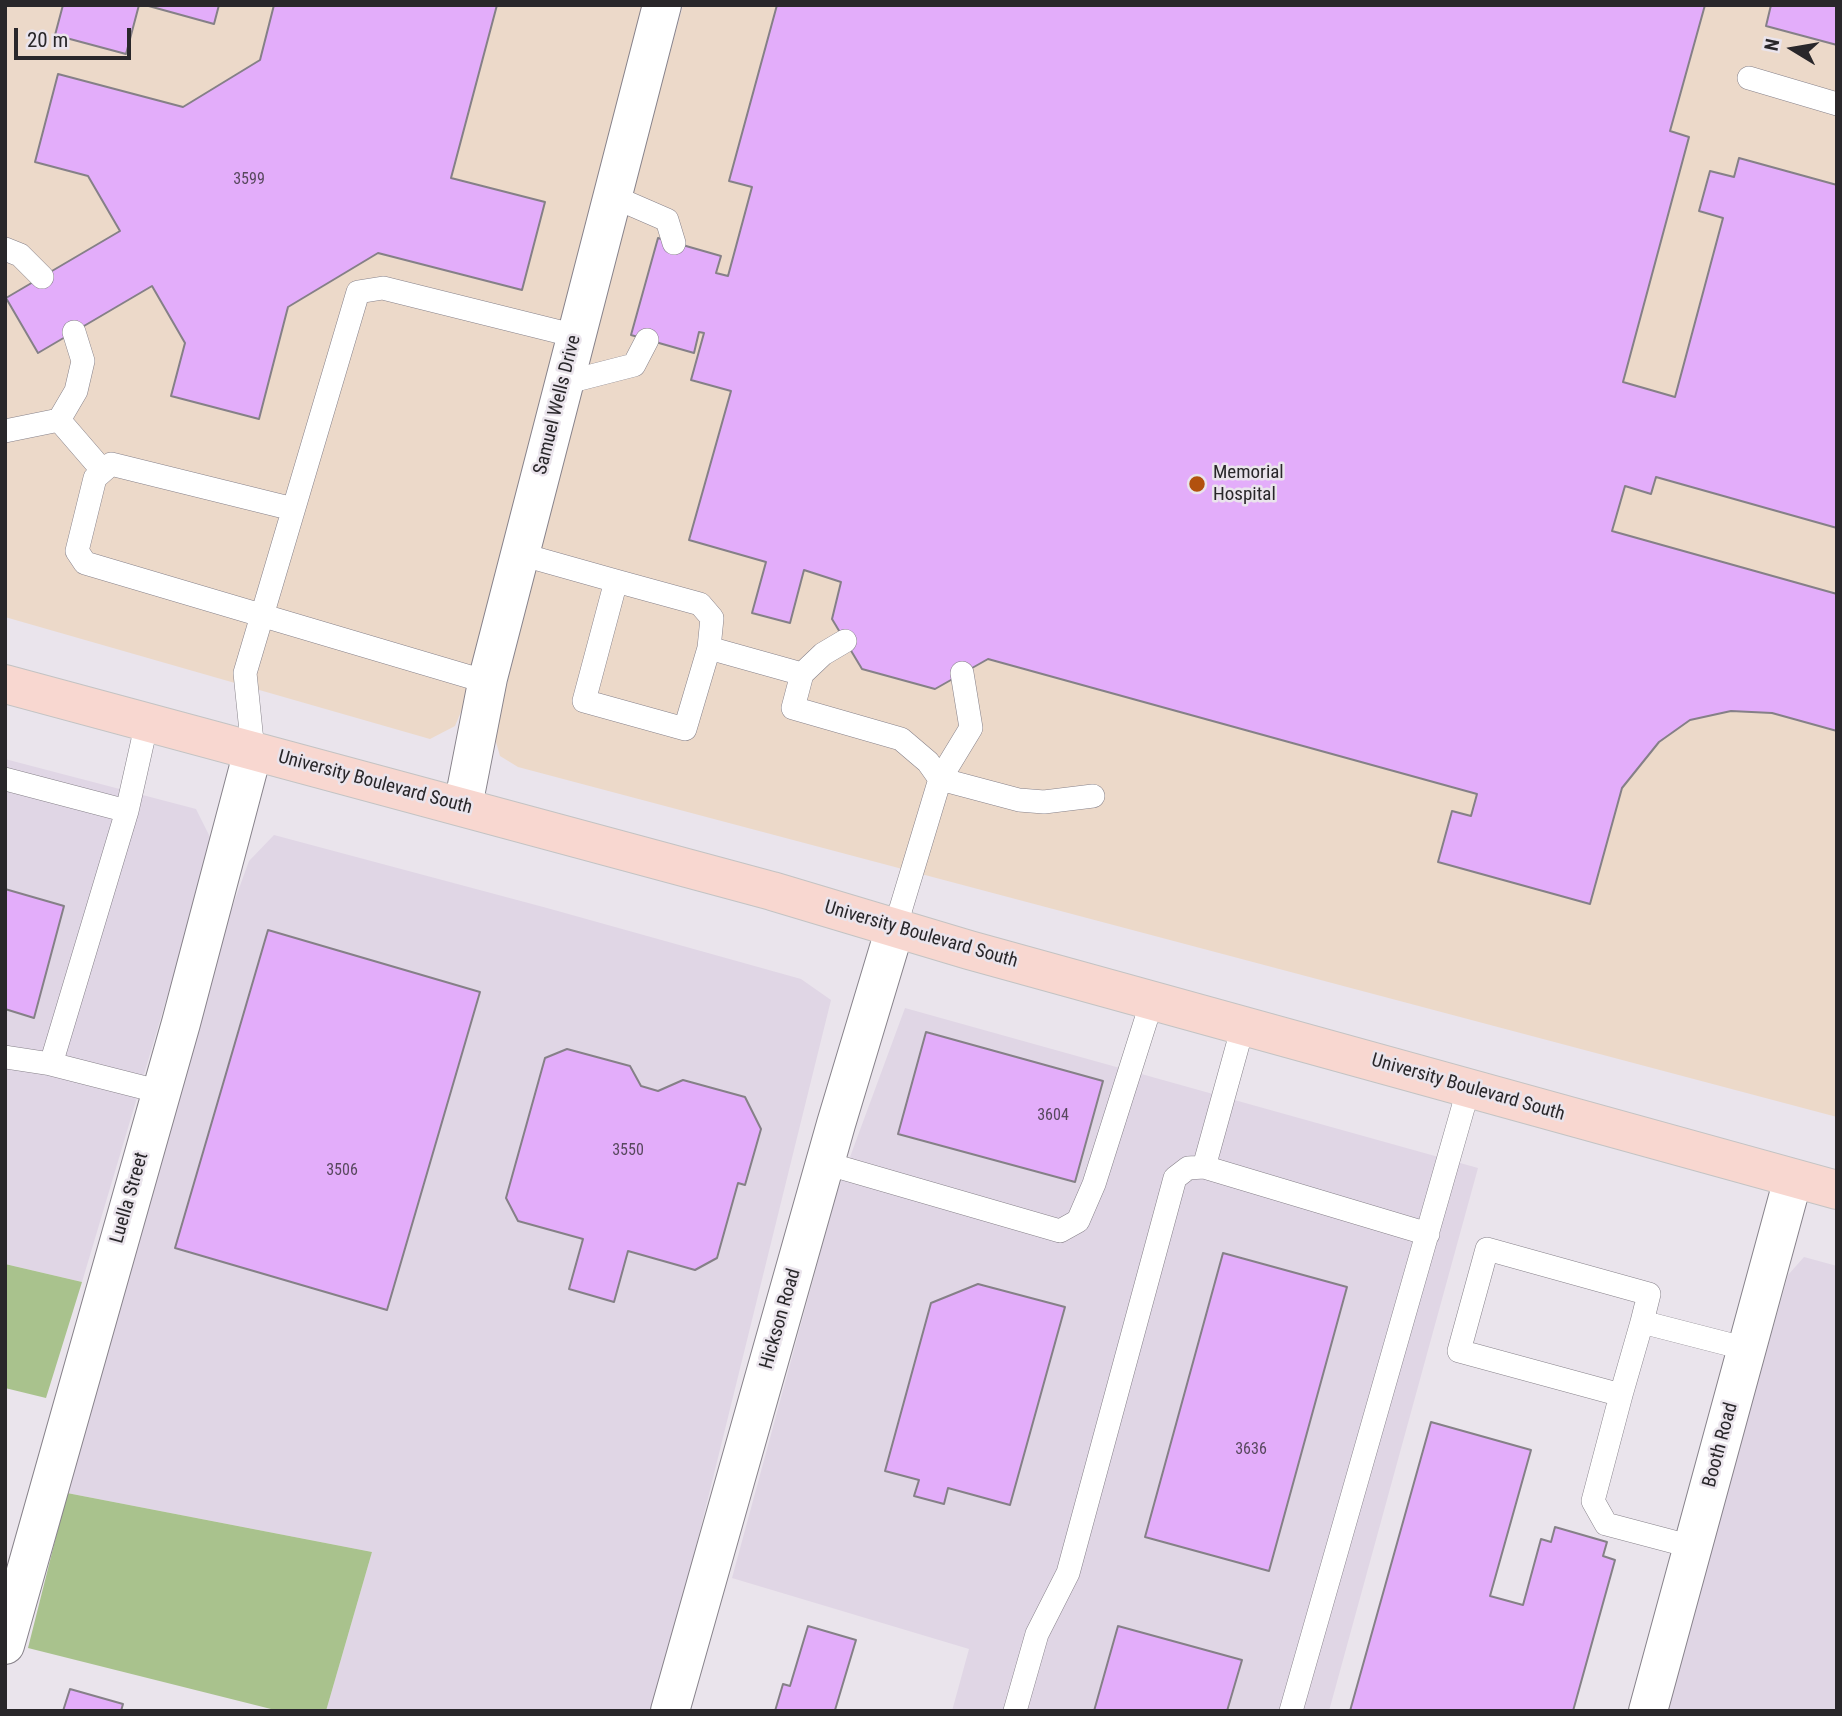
<!DOCTYPE html>
<html>
<head>
<meta charset="utf-8">
<style>
	body { margin:0 }
	#map { position:relative; width:1842px; height:1716px; overflow:hidden; background:#eae4ec; font-family:"Roboto Condensed",sans-serif }
	canvas { display:block }
	.frame { position:absolute; inset:0; border:7px solid #29272a; pointer-events:none }
	.north { position:absolute; left:1758px; top:14px; width:70px; height:70px; -webkit-text-stroke:5px #eae4ec; paint-order:stroke; rotate:281deg; font-size:19px; font-weight:700; line-height:28px; text-align:center; color:#29272a }
	.north::after { content:''; display:block; margin:auto; width:24px; height:32px; background:#29272a; clip-path:polygon(50% 0,100% 100%,50% 72%,0 100%) }
	.scale { position:absolute; left:14px; top:28px; width:117px; height:32px; box-sizing:border-box; border:4px solid #29272a; border-top:0; padding-left:9px; font-size:21px; line-height:24px; white-space:nowrap; color:#29272a; -webkit-text-stroke:5px #eae4ec; paint-order:stroke }
</style>
</head>
<body>
<div id="map">
<canvas width="1842" height="1716"></canvas>
<div class="frame"></div>
<div class="north">N</div>
<div class="scale">20 m</div>
</div>
<script>
const g = document.querySelector('canvas').getContext('2d');
g.lineJoin = 'round';
function paint(path, color) {
  g.fillStyle = color;
  g.fill(path, 'evenodd');
}
function poly(rows) {
  const path = new Path2D();
  for (const r of rows) {
    path.moveTo(r[0], r[1]);
    for (let i = 2; i < r.length; i += 2) path.lineTo(r[i], r[i + 1]);
  }
  return path;
}
function strokePath(path, color, width, dash) {
  g.strokeStyle = color;
  g.lineWidth = width;
  g.lineCap = dash ? 'butt' : 'round';
  g.setLineDash(dash || []);
  g.stroke(path);
}
function drawText(font, color, halo, rows, align = 'center') {
  g.font = font + ' "Roboto Condensed",sans-serif';
  g.lineWidth = 5;
  g.setLineDash([]);
  g.textBaseline = 'middle';
  g.strokeStyle = halo;
  g.fillStyle = color;
  for (const [text, x, y, turn = 0] of rows) {
    g.save();
    g.translate(x, y);
    g.rotate((+turn || 0) * Math.PI / 180);
    g.textAlign = isNaN(turn) ? turn : align;
    if (halo) g.strokeText(text, 0, 0);
    g.fillText(text, 0, 0);
    g.restore();
  }
}
paint(poly([
	[5,759,196,809,213,843,82,1282,5,1264],
	[274,835,547,908,801,979,831,1000,691,1567,651,1711,326,1711,372,1552,67,1493,229,916,249,861],
	[905,1008,1478,1168,1329,1711,952,1711,969,1649,732,1578,836,1195],
	[1804,1257,1837,1266,1837,1711,1665,1711,1788,1275]
]), '#e0d6e5');
paint(poly([
	[5,5,642,5,466,700,455,726,430,739,5,617],
	[683,5,1837,5,1837,1117,518,767,500,756,494,735,621,233]
]), '#ecd9c9');
paint(poly([
	[5,1264,82,1282,46,1398,5,1388],
	[67,1493,372,1552,326,1711,279,1711,28,1648]
]), '#a9c28d');
const building = poly([
	[63,5,139,5,126,54,55,35,63,5],
	[145,5,219,5,214,24,145,5],
	[274,5,497,5,451,178,545,202,522,290,378,253,288,307,259,419,171,396,185,343,152,286,38,353,6,298,120,231,88,176,35,162,58,74,183,107,260,60,274,5],
	[777,5,1705,5,1670,131,1689,137,1623,382,1675,397,1723,218,1699,211,1710,171,1734,177,1739,158,1837,185,1837,528,1656,477,1651,494,1625,486,1612,531,1837,594,1837,731,1772,713,1731,711,1690,720,1659,742,1622,788,1590,904,1438,862,1452,811,1471,816,1477,794,988,659,935,689,862,669,832,619,841,582,804,570,790,623,752,613,766,562,689,540,731,391,691,380,704,333,699,332,694,353,631,335,658,238,721,256,716,273,728,276,752,187,729,181,777,5],
	[1771,5,1837,5,1837,45,1766,26,1771,5],
	[5,889,64,906,34,1018,5,1009,5,889],
	[268,930,480,992,387,1310,175,1248,268,930],
	[926,1032,1103,1081,1075,1182,898,1134,926,1032],
	[567,1049,630,1066,641,1086,658,1091,683,1080,745,1097,761,1129,745,1185,738,1183,717,1258,695,1270,628,1251,614,1302,569,1289,583,1239,518,1221,506,1198,545,1058,567,1049],
	[1223,1253,1347,1287,1269,1571,1145,1537,1223,1253],
	[978,1284,1065,1307,1010,1505,948,1488,944,1504,914,1496,919,1480,885,1471,931,1303,978,1284],
	[1431,1422,1531,1450,1490,1596,1523,1605,1541,1539,1551,1542,1555,1527,1607,1542,1603,1556,1615,1560,1573,1711,1350,1711,1431,1422],
	[808,1626,856,1640,835,1710,837,1711,775,1711,783,1684,790,1686,808,1626],
	[1118,1626,1242,1660,1227,1711,1094,1711,1118,1626],
	[70,1689,123,1704,121,1711,63,1711,70,1689]
]);
paint(building, '#e3adfa');
strokePath(building, '#858087', 2);
const service = poly([
	[1749,78,1837,104],
	[614,197,667,220,674,243],
	[5,249,20,255,42,277],
	[564,383,634,365,647,340],
	[59,420,76,391,83,361,74,332],
	[5,431,59,420,103,471],
	[293,509,111,464,95,478,77,551,85,563,487,682],
	[520,554,616,581,700,604,712,618,709,648,685,729,584,701,616,581],
	[845,641,823,654,802,674,793,708,901,739,928,762,940,779,1019,800,1044,802,1093,796],
	[709,648,802,674],
	[253,751,245,673,358,292,383,288,576,336],
	[5,779,127,811],
	[895,928,940,779,971,728,962,673],
	[5,1057,51,1064,127,811,147,722],
	[51,1064,161,1092],
	[825,1163,1060,1231,1078,1221,1094,1184,1152,1001],
	[1204,1167,1428,1234],
	[1621,1395,1459,1351,1487,1249,1649,1294,1642,1322],
	[1693,1547,1606,1524,1593,1501,1621,1395,1642,1322,1747,1349],
	[1015,1711,1037,1634,1068,1573,1175,1178,1188,1168,1204,1167,1243,1026],
	[1291,1711,1469,1087]
]);
const minor = poly([
	[463,806,488,678,662,5],
	[5,1645,181,1023,253,751],
	[670,1711,836,1124,895,928],
	[1648,1711,1793,1179]
]);
const primary = poly([
	[5,684,772,891,969,950,1837,1190]
]);
strokePath(service, '#87828a', 24);
strokePath(minor, '#87828a', 40);
strokePath(primary, '#c3c3c3', 40);
strokePath(service, '#fff', 23);
strokePath(minor, '#fff', 38);
strokePath(primary, '#f8d7d0', 38);
for (const [x, y, r, color] of [
	[1197,484,9,"#b2510e"]
]) {
  const dot = new Path2D();
  dot.arc(x, y, r, 0, 2 * Math.PI);
  g.fillStyle = color;
  g.fill(dot);
  strokePath(dot, '#eae4ec', 2.5);
}
drawText('16px', '#58485e', null, [
	["3599",249,180],
	["3604",1053,1116],
	["3550",628,1151],
	["3506",342,1171],
	["3636",1251,1450]
]);
drawText('19px', '#29272a', '#eae4ec', [
	["Samuel Wells Drive",558,405,-76],
	["University Boulevard South",375,783,15],
	["University Boulevard South",921,935,16],
	["University Boulevard South",1468,1088,16],
	["Luella Street",130,1198,-74],
	["Hickson Road",781,1319,-74],
	["Booth Road",1721,1445,-75]
]);
drawText('19px', '#29272a', '#eae4ec', [
	["Memorial",1213,473],
	["Hospital",1213,495]
], 'left');
</script>
</body>
</html>
